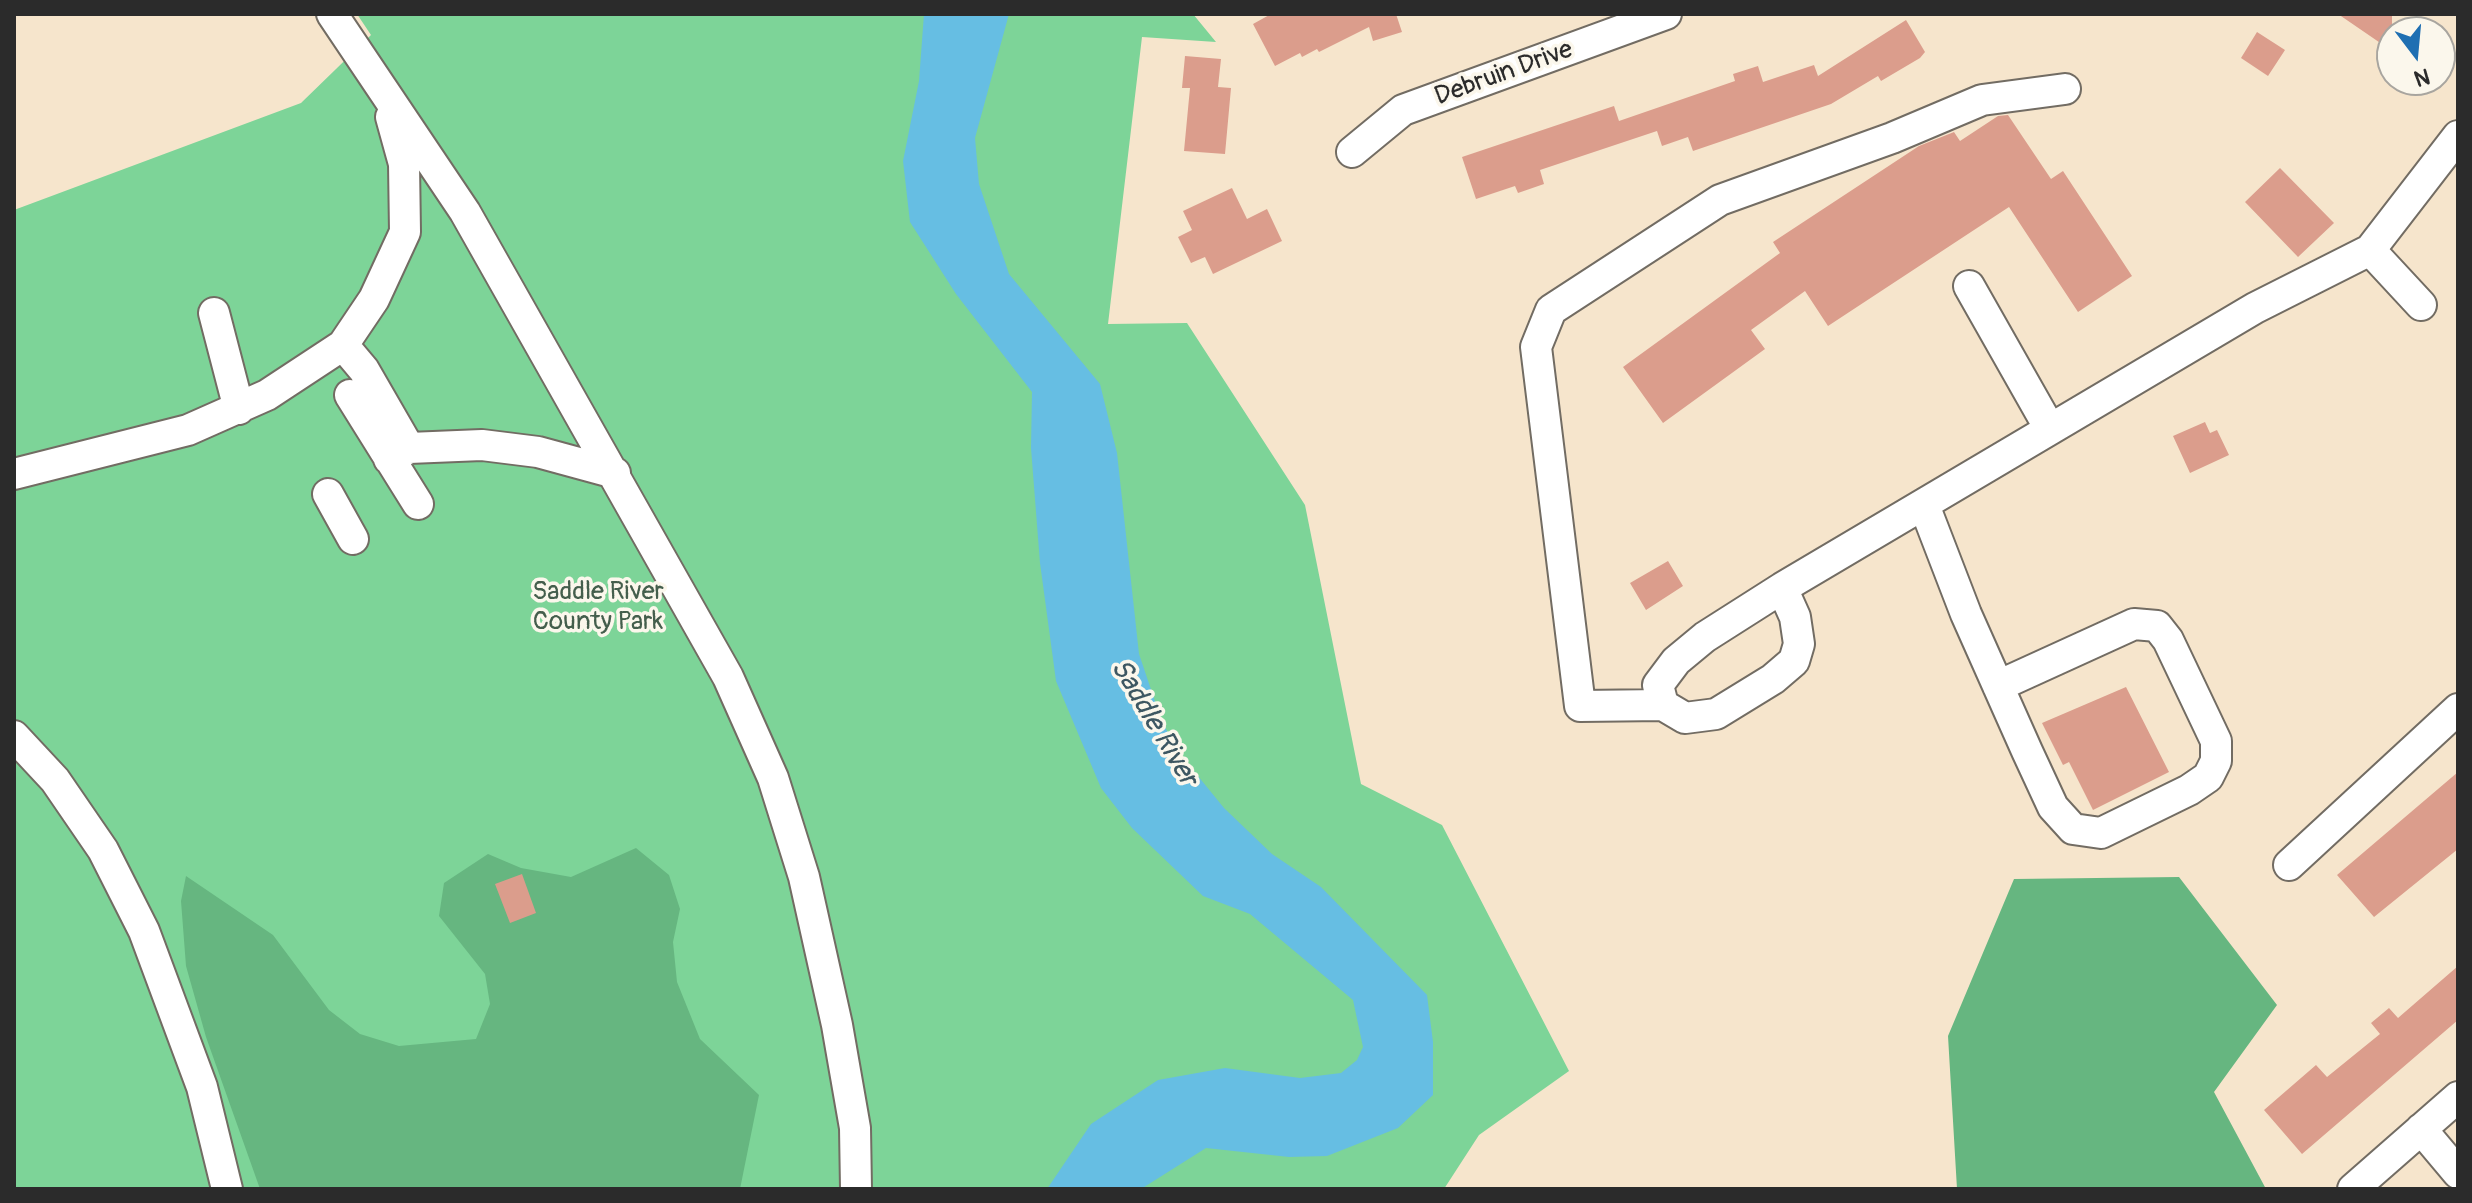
<!DOCTYPE html>
<html>
<head>
<meta charset="utf-8">
<style>
	body { margin:0 }
	#map { position:relative; width:2472px; height:1203px; overflow:hidden; background:#f6e5cc; font-family:Pangolin,sans-serif }
	canvas { display:block }
	.frame { position:absolute; inset:0; border:16px solid #2b2b2b; pointer-events:none }
	.north { position:absolute; left:2376px; top:16px; width:80px; height:80px; box-sizing:border-box; background:#fbf7ec; border:2px solid #a8a59f; border-radius:50%; rotate:164deg; font-size:22px; font-weight:700; line-height:32px; text-align:center; color:#2b2b2b }
	.north::after { content:''; display:block; margin:auto; width:28px; height:36px; background:#1f6fb2; clip-path:polygon(50% 0,100% 100%,50% 72%,0 100%) }
</style>
</head>
<body>
<div id="map">
<canvas width="2472" height="1203"></canvas>
<div class="frame"></div>
<div class="north">N</div>
</div>
<script>
const g = document.querySelector('canvas').getContext('2d');
g.lineJoin = 'round';
function paint(path, color) {
  g.fillStyle = color;
  g.fill(path, 'evenodd');
}
function poly(rows) {
  const path = new Path2D();
  for (const r of rows) {
    path.moveTo(r[0], r[1]);
    for (let i = 2; i < r.length; i += 2) path.lineTo(r[i], r[i + 1]);
  }
  return path;
}
function strokePath(path, color, width, dash) {
  g.strokeStyle = color;
  g.lineWidth = width;
  g.lineCap = dash ? 'butt' : 'round';
  g.setLineDash(dash || []);
  g.stroke(path);
}
function drawText(font, color, halo, rows, align = 'center') {
  g.font = font + ' Pangolin,sans-serif';
  g.lineWidth = 7;
  g.setLineDash([]);
  g.textBaseline = 'middle';
  g.strokeStyle = halo;
  g.fillStyle = color;
  for (const [text, x, y, turn = 0] of rows) {
    g.save();
    g.translate(x, y);
    g.rotate((+turn || 0) * Math.PI / 180);
    g.textAlign = isNaN(turn) ? turn : align;
    if (halo) g.strokeText(text, 0, 0);
    g.fillText(text, 0, 0);
    g.restore();
  }
}
paint(poly([
	[357,14,1193,14,1216,42,1142,37,1108,324,1187,323,1305,505,1361,784,1442,825,1569,1071,1479,1135,1444,1189,14,1189,14,210,301,103,371,35]
]), '#7dd498');
paint(poly([
	[636,848,669,875,680,909,673,942,677,982,700,1039,759,1095,740,1189,260,1189,206,1037,186,966,181,901,186,876,273,935,329,1010,360,1034,399,1046,476,1039,490,1004,485,974,439,916,444,883,488,854,521,868,571,877],
	[2179,877,2277,1005,2214,1092,2266,1189,1957,1189,1948,1036,2014,879]
]), '#66b680');
paint(poly([
	[924,14,1009,14,975,138,979,184,1009,274,1100,384,1117,453,1139,654,1162,722,1180,754,1224,808,1272,854,1321,887,1427,995,1433,1042,1433,1095,1398,1128,1327,1156,1289,1157,1206,1148,1141,1189,1047,1189,1091,1124,1158,1080,1225,1068,1300,1078,1341,1073,1357,1060,1363,1047,1353,1000,1250,914,1203,896,1132,828,1101,788,1056,681,1040,563,1031,448,1032,392,956,294,910,222,903,161,919,81]
]), '#66bee3');
paint(poly([
	[1271,14,1396,14,1402,32,1373,41,1369,27,1319,52,1317,49,1302,57,1300,53,1275,66,1253,24],
	[2338,14,2392,14,2392,51],
	[1906,20,1925,52,1920,58,1881,81,1878,76,1831,104,1693,151,1688,137,1662,146,1657,131,1540,170,1544,184,1518,193,1515,186,1476,199,1462,157,1614,106,1619,121,1735,81,1733,74,1758,66,1763,82,1814,65,1818,76],
	[2257,32,2285,50,2268,76,2241,58],
	[1185,56,1221,59,1218,87,1231,88,1225,154,1184,151,1190,88,1182,88],
	[2008,115,2051,179,2063,171,2132,276,2078,312,2009,207,1828,326,1805,291,1751,330,1765,349,1663,423,1623,367,1780,253,1773,242,1919,146,1954,132,1960,141,1998,116],
	[2280,168,2334,223,2298,257,2245,202],
	[1232,188,1247,219,1267,209,1282,241,1213,274,1205,257,1191,263,1178,237,1192,230,1183,211],
	[2205,422,2210,433,2217,430,2229,455,2190,473,2173,436],
	[1668,561,1683,586,1646,610,1630,583],
	[2126,687,2169,772,2093,810,2069,762,2063,765,2042,723],
	[2458,772,2458,849,2374,917,2337,875],
	[522,874,536,913,510,923,495,884],
	[2458,966,2458,1020,2302,1154,2264,1110,2316,1065,2327,1077,2380,1034,2371,1023,2389,1008,2398,1018]
]), '#db9d8c');
const minor = poly([
	[332,14,465,212,728,677,773,778,804,877,837,1025,855,1128,856,1189],
	[1352,152,1403,110,1666,14],
	[2370,250,2421,305],
	[1969,286,2050,429],
	[214,313,239,409],
	[343,345,364,370,409,448],
	[350,395,418,504],
	[389,459,409,448,482,445,538,452,615,473],
	[14,474,188,430,267,395,343,345,374,299,405,232,404,164,391,117],
	[328,494,353,539],
	[1924,505,1966,614,2027,751,2053,807,2073,829,2101,833,2189,790,2208,777,2216,761,2216,741,2168,640,2157,626,2134,624,1998,686],
	[1782,588,1795,617,1799,644,1794,661,1773,679,1716,714,1685,718,1663,705,1658,685,1676,661,1705,637,1782,588,2255,308,2370,250,2458,136],
	[1663,705,1580,706,1536,347,1551,310,1720,200,1892,138,1982,100,2065,89],
	[14,736,55,780,103,850,144,931,202,1087,227,1189],
	[2289,865,2458,709],
	[2421,1129,2458,1173],
	[2353,1189,2458,1097]
]);
strokePath(minor, '#726c63', 34);
strokePath(minor, '#fff', 30);
drawText('26px', '#2b2b2b', '#fbf7ec', [
	["Debruin Drive",1504,74,-20]
]);
drawText('26px', '#445e4c', '#fbf7ec', [
	["Saddle River",598,592],
	["County Park",598,622]
]);
drawText('italic 28px', '#3d5762', '#fbf7ec', [
	["Saddle River",1153,723,59]
]);
</script>
</body>
</html>
